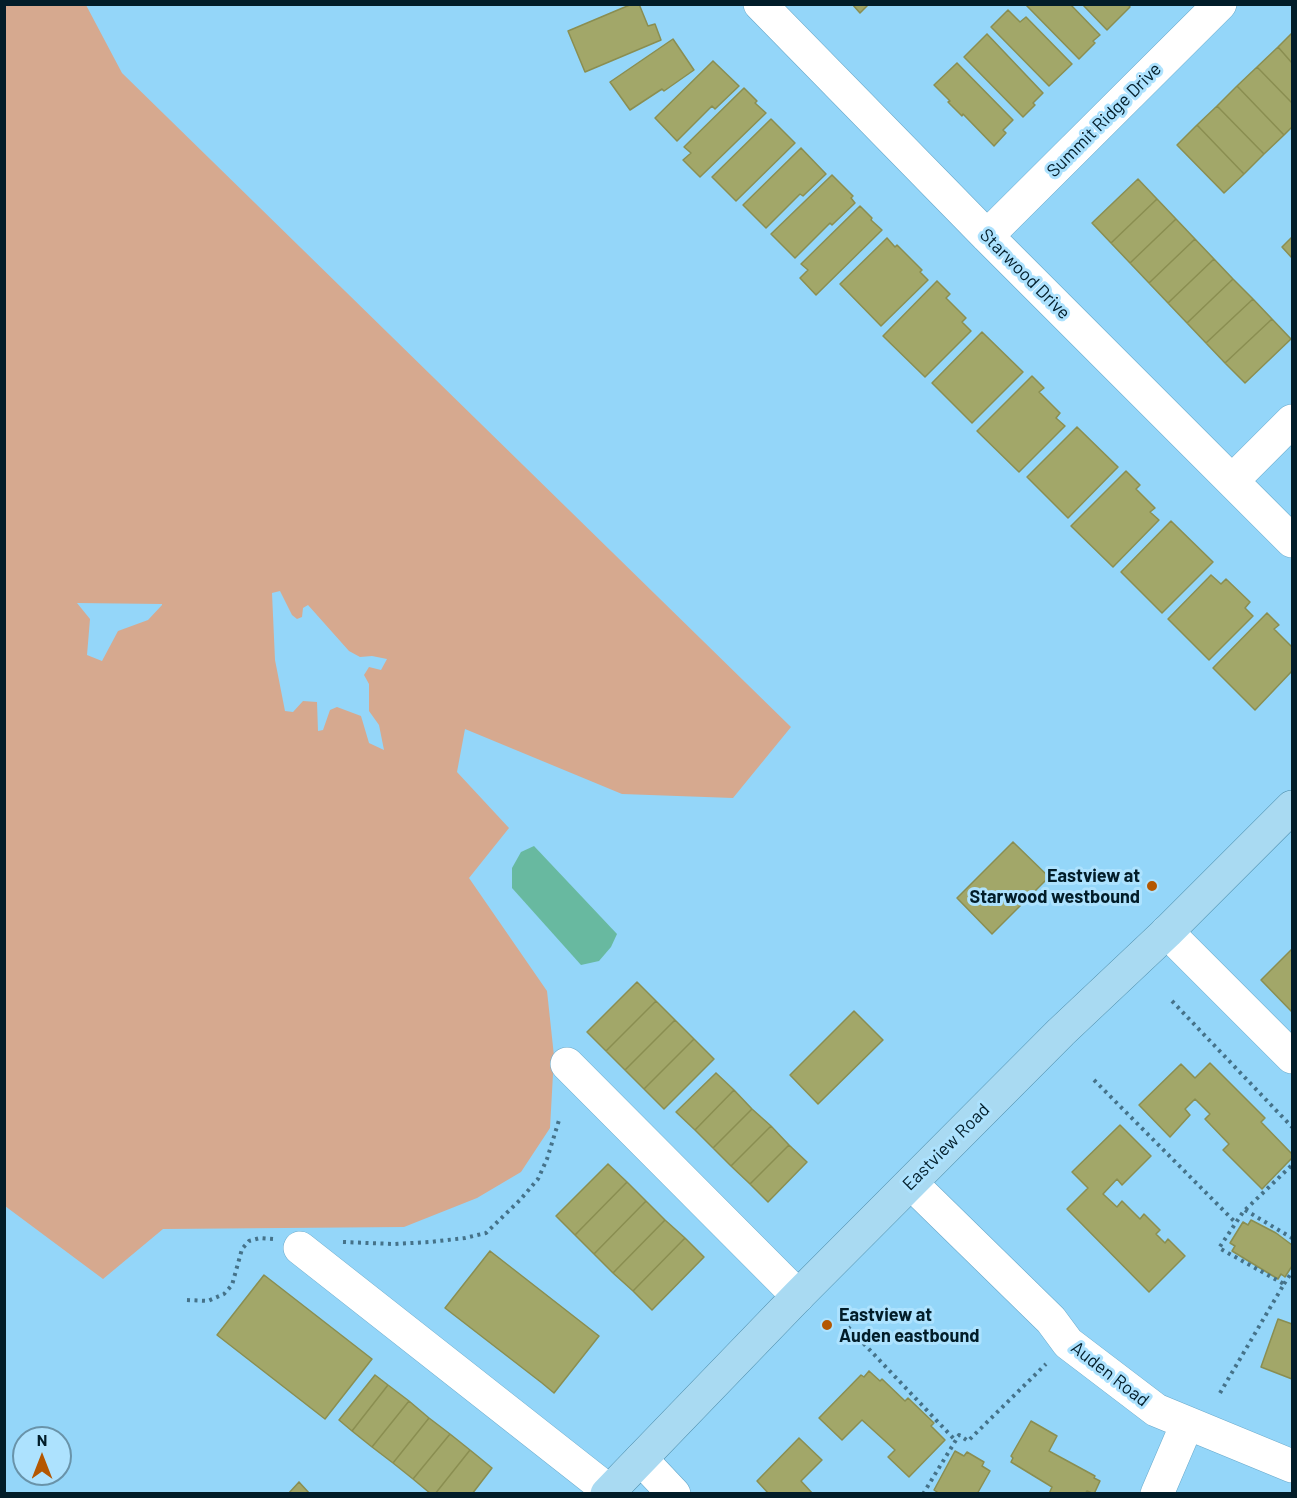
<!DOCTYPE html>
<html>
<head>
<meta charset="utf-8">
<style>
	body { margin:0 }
	#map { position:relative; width:1297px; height:1498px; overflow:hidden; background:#94d6f9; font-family:Barlow,sans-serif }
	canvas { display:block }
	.frame { position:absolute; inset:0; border:6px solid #021d29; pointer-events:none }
	.north { position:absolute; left:12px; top:1426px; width:60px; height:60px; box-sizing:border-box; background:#ade2fe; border:2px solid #6993a9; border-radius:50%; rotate:0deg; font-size:16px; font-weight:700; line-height:24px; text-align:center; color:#021d29 }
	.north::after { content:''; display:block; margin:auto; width:21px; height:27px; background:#b45701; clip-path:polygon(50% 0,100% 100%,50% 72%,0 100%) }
</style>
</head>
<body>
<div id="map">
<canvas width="1297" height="1498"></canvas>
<div class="frame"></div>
<div class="north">N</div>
</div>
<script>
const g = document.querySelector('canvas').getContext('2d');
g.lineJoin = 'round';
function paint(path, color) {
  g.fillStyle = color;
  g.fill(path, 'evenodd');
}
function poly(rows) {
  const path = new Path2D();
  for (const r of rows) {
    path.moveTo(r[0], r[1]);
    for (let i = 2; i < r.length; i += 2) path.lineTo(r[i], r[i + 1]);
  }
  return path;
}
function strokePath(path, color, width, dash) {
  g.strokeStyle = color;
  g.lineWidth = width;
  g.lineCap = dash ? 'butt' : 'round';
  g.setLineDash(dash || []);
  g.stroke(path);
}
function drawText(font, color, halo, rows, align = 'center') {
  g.font = font + ' Barlow,sans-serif';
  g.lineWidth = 6;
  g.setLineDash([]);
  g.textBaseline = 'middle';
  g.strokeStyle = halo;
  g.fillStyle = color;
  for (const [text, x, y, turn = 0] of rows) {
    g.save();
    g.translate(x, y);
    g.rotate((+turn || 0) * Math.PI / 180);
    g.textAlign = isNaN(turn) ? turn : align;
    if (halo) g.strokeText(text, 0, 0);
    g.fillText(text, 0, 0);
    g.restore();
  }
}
paint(poly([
	[5,5,86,5,122,73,791,727,733,798,622,794,465,729,457,772,509,828,469,878,547,991,554,1056,550,1128,521,1172,477,1198,404,1227,163,1229,103,1279,5,1206],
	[280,591,292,615,297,619,302,617,303,608,308,605,349,651,360,657,372,656,387,659,381,670,369,667,364,675,369,684,369,711,379,725,384,750,369,743,361,716,337,707,330,710,323,730,318,731,317,702,303,701,293,712,285,711,275,660,272,593],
	[77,603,162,604,162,605,148,620,118,631,102,661,87,655,90,619]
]), '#d6a98f');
paint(poly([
	[534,846,617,934,611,947,599,961,581,965,512,888,512,868,521,852]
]), '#68b9a0');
const building = poly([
	[632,4,639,4,648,26,655,24,661,40,585,72,568,31,632,4],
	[852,4,869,4,860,13,852,4],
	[1025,4,1070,4,1100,35,1093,41,1095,43,1079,59,1025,4],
	[1082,4,1128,4,1130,7,1107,30,1082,4],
	[1008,10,1020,22,1026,17,1072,64,1049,86,991,27,1008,10],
	[1292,33,1292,63,1278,47,1292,33],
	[987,34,1043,93,1033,103,1035,105,1023,117,964,57,987,34],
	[673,39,694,70,664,91,662,89,630,110,610,82,673,39],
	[1278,47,1292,63,1292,103,1257,67,1278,47],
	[713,61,739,86,715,109,712,106,677,141,655,118,713,61],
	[957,63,1013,120,1003,130,1006,133,994,146,963,114,962,116,948,102,950,101,934,85,957,63],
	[1257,67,1292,103,1292,127,1284,135,1237,86,1257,67],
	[1237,86,1284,135,1264,154,1217,106,1237,86],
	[744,88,757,101,755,103,766,113,700,177,683,160,691,153,684,147,744,88],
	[1217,106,1264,154,1244,174,1197,125,1217,106],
	[771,119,795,143,736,201,712,177,771,119],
	[1197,125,1244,174,1224,193,1177,145,1197,125],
	[801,148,826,174,803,196,800,194,766,228,743,205,801,148],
	[832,175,853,196,851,198,855,203,832,225,830,223,795,258,771,234,832,175],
	[1138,179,1157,199,1111,243,1092,223,1138,179],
	[1157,199,1176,219,1130,263,1111,243,1157,199],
	[860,206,872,218,871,220,882,230,816,295,800,278,808,270,801,264,860,206],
	[1176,219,1195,239,1149,283,1130,263,1176,219],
	[1292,237,1292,258,1282,247,1292,237],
	[887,238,895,247,897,245,922,270,920,272,928,280,881,326,840,284,887,238],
	[1195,239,1214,259,1168,303,1149,283,1195,239],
	[1214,259,1233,279,1187,323,1168,303,1214,259],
	[1233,279,1253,299,1206,343,1187,323,1233,279],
	[937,281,950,294,946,298,966,318,962,322,971,331,925,377,883,336,937,281],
	[1253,299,1272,319,1225,363,1206,343,1253,299],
	[1272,319,1291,339,1245,383,1225,363,1272,319],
	[982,332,1023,372,972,423,932,383,982,332],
	[1032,376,1044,388,1039,392,1060,413,1056,418,1065,426,1019,472,977,431,1032,376],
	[1077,427,1118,467,1068,518,1027,477,1077,427],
	[1126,471,1140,485,1136,489,1155,508,1150,512,1159,520,1113,567,1071,526,1126,471],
	[1171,521,1213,562,1162,613,1121,572,1171,521],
	[1211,575,1221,584,1226,579,1250,602,1245,608,1253,616,1209,660,1168,619,1211,575],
	[1267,613,1279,625,1274,629,1292,647,1292,671,1255,710,1213,668,1267,613],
	[1013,842,1049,877,992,934,957,898,1013,842],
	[1292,949,1292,1012,1261,980,1292,949],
	[637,982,656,1001,606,1051,587,1032,637,982],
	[656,1001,675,1020,625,1070,606,1051,656,1001],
	[854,1011,883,1040,818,1104,790,1075,854,1011],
	[675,1020,694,1039,644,1089,625,1070,675,1020],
	[694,1039,714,1059,664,1109,644,1089,694,1039],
	[1210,1063,1265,1118,1261,1122,1292,1154,1292,1158,1262,1189,1223,1150,1229,1144,1205,1119,1210,1114,1195,1099,1185,1109,1190,1115,1170,1137,1139,1105,1181,1064,1195,1078,1210,1063],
	[716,1073,734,1090,695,1130,676,1112,716,1073],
	[734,1090,752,1109,713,1148,695,1130,734,1090],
	[752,1109,771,1126,731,1166,713,1148,752,1109],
	[1120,1125,1151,1156,1122,1185,1117,1179,1103,1194,1117,1207,1122,1201,1140,1219,1144,1214,1160,1230,1156,1234,1165,1243,1168,1239,1185,1256,1149,1292,1067,1209,1088,1188,1072,1172,1120,1125],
	[771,1126,789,1145,750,1184,731,1166,771,1126],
	[789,1145,807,1162,768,1202,750,1184,789,1145],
	[608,1164,627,1182,575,1235,556,1216,608,1164],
	[627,1182,646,1201,594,1254,575,1235,627,1182],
	[646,1201,665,1220,613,1273,594,1254,646,1201],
	[665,1220,685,1238,633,1291,613,1273,665,1220],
	[1251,1220,1276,1233,1292,1245,1292,1266,1285,1277,1281,1274,1278,1279,1232,1251,1235,1246,1230,1243,1243,1222,1248,1225,1251,1220],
	[685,1238,704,1257,652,1310,633,1291,685,1238],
	[490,1251,599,1336,554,1393,542,1383,445,1308,490,1251],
	[264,1275,372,1359,325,1419,217,1335,264,1275],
	[1278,1319,1292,1324,1292,1379,1261,1367,1278,1319],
	[869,1371,880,1381,882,1379,905,1401,908,1398,934,1423,931,1426,945,1440,909,1477,888,1457,895,1450,862,1420,842,1440,819,1418,861,1375,864,1377,869,1371],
	[375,1375,388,1385,352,1431,339,1420,375,1375],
	[388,1385,409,1401,372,1447,352,1431,388,1385],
	[409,1401,429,1418,393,1463,372,1447,409,1401],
	[429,1418,450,1434,413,1479,393,1463,429,1418],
	[1031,1421,1057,1436,1049,1451,1095,1476,1094,1478,1100,1481,1094,1494,1087,1491,1085,1494,1049,1494,1052,1487,1011,1462,1013,1458,1011,1456,1031,1421],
	[450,1434,470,1450,435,1494,431,1494,413,1479,450,1434],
	[799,1438,822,1460,801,1481,813,1494,769,1494,757,1481,799,1438],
	[470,1450,492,1468,472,1494,435,1494,470,1450],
	[955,1451,964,1456,967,1452,984,1462,982,1466,990,1471,977,1494,940,1494,934,1490,955,1451],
	[299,1482,310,1494,288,1494,299,1482]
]);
paint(building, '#a2a769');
strokePath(building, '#8a8e51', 1.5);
const minor = poly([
	[760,4,987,236,1292,541],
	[987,236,1220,4],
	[1233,480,1292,421],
	[1167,932,1292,1057],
	[567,1064,798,1296],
	[911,1183,1051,1320,1068,1343,1156,1410,1292,1466],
	[300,1248,609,1491],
	[641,1459,674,1494],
	[1157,1494,1187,1424]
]);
const major = poly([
	[607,1494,798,1296,1061,1032,1167,932,1292,807]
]);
strokePath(minor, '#67a8ca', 34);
strokePath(major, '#4988a6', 34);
strokePath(poly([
	[1172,1001,1292,1127],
	[1094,1080,1236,1223],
	[1245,1210,1292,1238],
	[343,1242,394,1244,430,1242,465,1238,486,1233,520,1200,538,1179,547,1159,560,1117],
	[1284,1284,1292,1272],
	[187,1300,208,1301,224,1294,232,1285,242,1249,249,1241,260,1238,273,1239],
	[848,1327,955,1440],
	[1220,1393,1284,1284,1219,1248,1243,1212,1292,1165],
	[923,1494,959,1435,968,1441,1046,1364]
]), '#457289', 4, [3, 4.5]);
strokePath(minor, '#fff', 33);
strokePath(major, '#a9daf2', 33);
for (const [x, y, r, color] of [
	[1152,886,6,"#b45701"],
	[827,1325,6,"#b45701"]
]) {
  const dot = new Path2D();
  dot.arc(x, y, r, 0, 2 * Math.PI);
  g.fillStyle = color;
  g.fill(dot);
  strokePath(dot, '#ade2fe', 2);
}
drawText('18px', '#021d29', '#ade2fe', [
	["Summit Ridge Drive",1104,120,-45],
	["Starwood Drive",1025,274,45],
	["Eastview Road",946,1147,-45],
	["Auden Road",1110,1374,38]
]);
drawText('bold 18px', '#021d29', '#ade2fe', [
	["Eastview at",1140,876],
	["Starwood westbound",1140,897],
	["Eastview at",839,1315,"left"],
	["Auden eastbound",839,1336,"left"]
], 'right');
</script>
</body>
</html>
